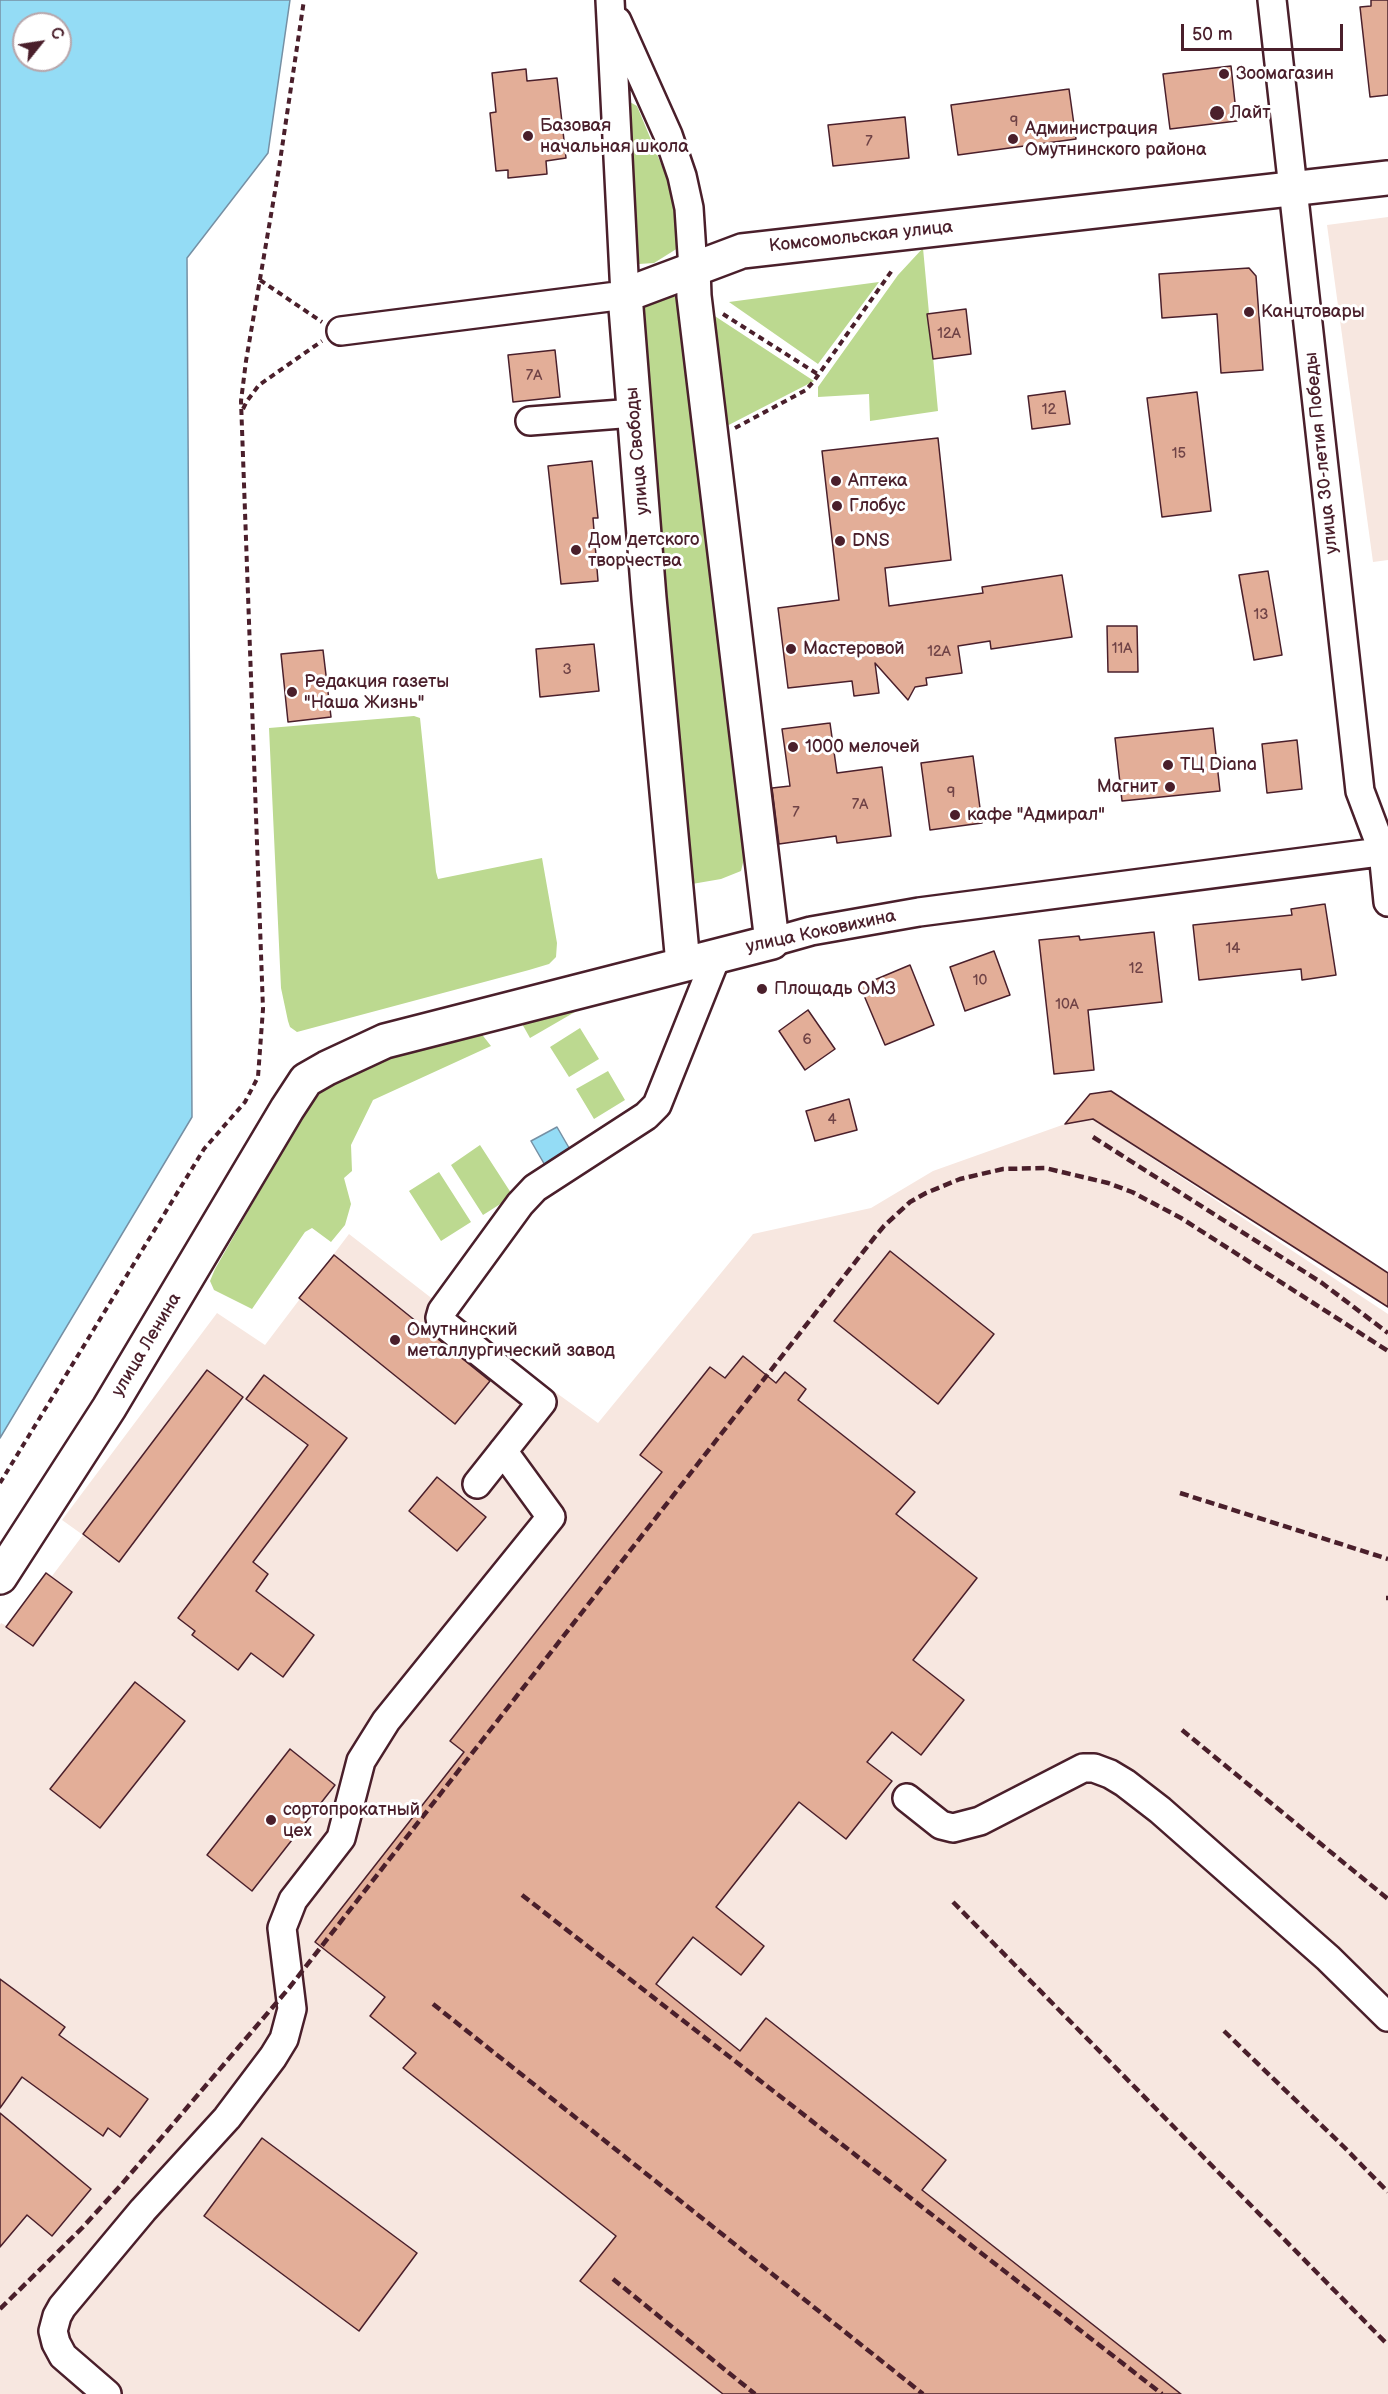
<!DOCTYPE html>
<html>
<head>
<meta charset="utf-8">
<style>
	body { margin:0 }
	#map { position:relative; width:1388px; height:2394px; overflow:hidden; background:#fff; font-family:"Balsamiq Sans",sans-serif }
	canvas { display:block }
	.north { position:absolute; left:12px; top:12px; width:60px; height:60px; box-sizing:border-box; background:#fff; border:2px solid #b7a5aa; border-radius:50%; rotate:60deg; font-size:16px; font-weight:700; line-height:24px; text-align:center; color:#4a1f2b }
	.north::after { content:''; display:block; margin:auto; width:21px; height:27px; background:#4a1f2b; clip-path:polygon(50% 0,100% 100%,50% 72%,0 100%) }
	.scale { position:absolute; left:1181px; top:24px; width:162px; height:27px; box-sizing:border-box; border:3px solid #4a1f2b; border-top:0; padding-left:8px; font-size:18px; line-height:21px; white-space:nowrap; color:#4a1f2b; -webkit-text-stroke:4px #fff; paint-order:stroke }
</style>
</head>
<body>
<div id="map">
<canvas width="1388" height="2394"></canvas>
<div class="north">С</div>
<div class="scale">50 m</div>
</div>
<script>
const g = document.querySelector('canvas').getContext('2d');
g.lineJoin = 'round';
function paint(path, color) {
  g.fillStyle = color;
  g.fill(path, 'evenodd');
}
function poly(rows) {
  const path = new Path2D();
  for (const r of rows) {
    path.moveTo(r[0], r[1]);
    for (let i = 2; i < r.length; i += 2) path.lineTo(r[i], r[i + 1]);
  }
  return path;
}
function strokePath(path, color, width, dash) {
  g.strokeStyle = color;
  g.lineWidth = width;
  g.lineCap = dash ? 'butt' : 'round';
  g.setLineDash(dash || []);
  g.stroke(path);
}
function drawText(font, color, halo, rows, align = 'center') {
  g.font = font + ' "Balsamiq Sans",sans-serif';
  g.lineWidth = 6;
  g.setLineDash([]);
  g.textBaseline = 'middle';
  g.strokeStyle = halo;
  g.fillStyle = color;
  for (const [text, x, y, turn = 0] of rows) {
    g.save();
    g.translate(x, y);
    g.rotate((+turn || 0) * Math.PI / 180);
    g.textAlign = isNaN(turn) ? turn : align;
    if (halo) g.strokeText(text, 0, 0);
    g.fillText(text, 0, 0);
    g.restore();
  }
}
paint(poly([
	[1388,217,1388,560,1373,562,1327,225],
	[1093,1119,1388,1314,1388,2394,0,2394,0,1625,1,1623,7,1626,47,1572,52,1576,83,1535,62,1520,217,1313,265,1345,349,1234,515,1363,598,1423,753,1234,871,1208,933,1171,1065,1124]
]), '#f7e7e0');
paint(poly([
	[628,101,637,106,671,188,679,235,678,248,654,263,639,264,633,260],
	[923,248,938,411,870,421,869,394,818,397,818,387,898,275],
	[879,282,818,364,729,302],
	[677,296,685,299,747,846,741,871,721,879,692,884,687,880,641,300],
	[704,309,814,381,719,430],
	[414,716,420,718,436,872,438,879,542,858,557,943,556,957,549,964,529,970,297,1032,290,1027,288,1021,281,988,269,728],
	[587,1005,530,1038,521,1022],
	[580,1028,599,1059,569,1077,550,1047],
	[480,1032,491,1046,373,1100,351,1145,352,1171,344,1178,351,1204,345,1225,331,1242,312,1228,305,1232,252,1309,214,1290,210,1281,215,1269,305,1112,326,1086,363,1060],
	[608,1071,625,1100,594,1119,576,1089],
	[480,1145,513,1196,483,1215,451,1165],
	[439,1172,471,1222,441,1241,409,1191]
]), '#bcd990');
const water = poly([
	[0,0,290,0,268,153,187,258,192,1117,0,1438,0,0],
	[24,24,60,24,60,60,24,60,24,24],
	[557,1127,572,1153,546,1167,531,1141,557,1127]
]);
paint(water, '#94dcf5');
strokePath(water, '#7690a4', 1.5);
const building = poly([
	[1371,0,1388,0,1388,95,1370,97,1360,7,1371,6,1371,0],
	[1231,66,1237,121,1170,129,1163,74,1231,66],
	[526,69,527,81,557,78,566,158,546,161,547,174,508,178,508,170,496,171,490,113,496,112,492,73,526,69],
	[1069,89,1076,139,958,155,951,105,1069,89],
	[905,117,909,158,833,166,828,125,905,117],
	[1249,268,1256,276,1263,370,1221,373,1217,314,1162,318,1159,274,1249,268],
	[966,309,971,354,933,359,927,314,966,309],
	[555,350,560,397,513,402,508,355,555,350],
	[1065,391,1070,424,1032,429,1028,396,1065,391],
	[1197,392,1211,511,1162,517,1147,398,1197,392],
	[938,438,951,560,885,568,889,606,983,593,982,587,1062,575,1072,637,991,649,990,641,958,646,962,673,926,678,927,685,915,687,908,700,875,663,879,693,854,696,852,681,788,688,778,608,839,600,822,451,938,438],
	[592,461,598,518,593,518,598,581,561,584,548,466,592,461],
	[1268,571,1282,655,1254,660,1239,575,1268,571],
	[1107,626,1137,626,1138,672,1108,672,1107,626],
	[594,644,599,691,540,697,536,649,594,644],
	[323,650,331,717,288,722,281,654,323,650],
	[830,723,837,773,882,767,891,836,837,843,836,836,779,844,772,788,790,786,782,729,830,723],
	[1213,728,1220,791,1122,801,1115,738,1213,728],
	[1297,740,1302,789,1267,793,1262,744,1297,740],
	[973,756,982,823,930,830,921,763,973,756],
	[1325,904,1336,975,1302,980,1301,969,1199,980,1193,925,1292,915,1291,909,1325,904],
	[1154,932,1162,1002,1088,1010,1094,1070,1054,1074,1039,940,1079,936,1080,940,1154,932],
	[994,951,1010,995,965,1011,950,967,994,951],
	[910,965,934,1025,885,1045,860,986,910,965],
	[808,1010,835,1049,805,1070,779,1031,808,1010],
	[1111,1091,1388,1273,1388,1307,1093,1119,1065,1124,1090,1094,1111,1091],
	[849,1099,857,1130,815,1141,806,1111,849,1099],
	[890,1251,994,1334,938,1404,834,1321,890,1251],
	[334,1255,490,1381,455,1424,299,1298,334,1255],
	[743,1356,776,1383,785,1372,806,1389,798,1400,915,1492,896,1514,977,1578,913,1660,964,1700,921,1755,892,1732,867,1762,892,1781,846,1839,799,1802,716,1907,764,1946,741,1975,693,1937,656,1984,740,2051,766,2018,946,2160,922,2190,1181,2394,723,2394,580,2281,616,2236,403,2068,416,2053,370,2016,385,1997,315,1942,464,1752,450,1741,662,1472,640,1455,710,1367,725,1378,743,1356],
	[207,1370,243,1397,119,1562,83,1534,207,1370],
	[264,1375,347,1438,253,1562,268,1574,256,1591,314,1635,283,1677,251,1653,238,1670,192,1635,195,1631,178,1618,308,1445,246,1399,264,1375],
	[437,1477,486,1517,457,1551,409,1511,437,1477],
	[46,1573,72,1592,33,1646,6,1627,46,1573],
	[135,1682,185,1721,100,1828,50,1789,135,1682],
	[290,1749,335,1785,252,1891,207,1855,290,1749],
	[0,1979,65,2027,59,2035,148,2099,120,2137,108,2128,103,2136,22,2077,0,2108,0,1979],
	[0,2113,91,2189,52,2236,27,2215,0,2247,0,2113],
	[262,2138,417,2253,359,2331,204,2216,262,2138]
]);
paint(building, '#e3ae98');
strokePath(building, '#4a1f2b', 1.5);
const minor = poly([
	[1272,0,1360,791,1383,852,1388,902],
	[617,21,668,135,682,176,689,208,693,269],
	[341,331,625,295,610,0],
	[530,421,634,413],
	[772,942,811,931,919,912,1388,851],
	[477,1484,542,1402,444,1324,440,1318,442,1311,520,1204,535,1188,646,1116,657,1105,717,955],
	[907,1798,941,1825,953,1828,980,1821,1083,1768,1094,1768,1110,1774,1125,1783,1160,1810,1328,1958,1388,2017],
	[107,2394,63,2356,56,2343,53,2331,57,2316,62,2307,143,2210,227,2118,273,2057,284,2039,292,2009,282,1928,293,1900,341,1838,361,1761,386,1721,551,1517,503,1451]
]);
const major = poly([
	[683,964,649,598,625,295,742,251,1388,178],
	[0,1577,109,1408,287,1109,306,1080,327,1068,385,1041,772,942,694,296,693,269]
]);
strokePath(minor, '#4a1f2b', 32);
strokePath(major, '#4a1f2b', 38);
strokePath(poly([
	[260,280,322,322],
	[723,314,819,375],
	[243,409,247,401,259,385,322,341],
	[735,428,806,390,814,381,893,269],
	[0,1483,204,1149,245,1102,258,1077,263,1009,241,401,246,361,279,168,304,0]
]), '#4a1f2b', 4, [6, 4.5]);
strokePath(minor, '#fff', 27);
strokePath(major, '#fff', 33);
strokePath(poly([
	[1093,1137,1322,1283,1388,1333],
	[1180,1493,1388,1559],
	[1386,1598,1388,1598],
	[1182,1730,1388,1899],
	[522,1895,1162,2394],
	[953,1902,1388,2345],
	[433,2004,923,2394],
	[1224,2031,1344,2147,1388,2192],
	[613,2279,755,2394],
	[0,2309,82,2228,121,2185,289,1988,874,1238,884,1226,910,1202,926,1193,960,1179,1003,1169,1045,1168,1108,1183,1132,1192,1181,1218,1388,1351]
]), '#4a1f2b', 4.5, [9, 4.5]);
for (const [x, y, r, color] of [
	[1224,74,6,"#4a1f2b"],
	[1217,113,8,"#4a1f2b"],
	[528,136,6,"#4a1f2b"],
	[1013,139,6,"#4a1f2b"],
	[1249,312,6,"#4a1f2b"],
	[836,481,6,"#4a1f2b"],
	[837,506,6,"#4a1f2b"],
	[840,541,6,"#4a1f2b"],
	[576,550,6,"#4a1f2b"],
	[791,649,6,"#4a1f2b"],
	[292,692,6,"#4a1f2b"],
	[793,747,6,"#4a1f2b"],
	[1168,765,6,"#4a1f2b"],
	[1170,787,6,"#4a1f2b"],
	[955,815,6,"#4a1f2b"],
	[762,989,6,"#4a1f2b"],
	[395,1340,6,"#4a1f2b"],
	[271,1820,6,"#4a1f2b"]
]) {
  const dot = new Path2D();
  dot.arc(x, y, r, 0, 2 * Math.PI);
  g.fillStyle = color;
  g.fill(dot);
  strokePath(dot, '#fff', 2);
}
drawText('15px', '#704346', null, [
	["9",1014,122],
	["7",869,142],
	["12А",949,334],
	["7А",534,376],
	["12",1049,410],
	["15",1179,454],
	["13",1261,615],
	["11А",1122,649],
	["12А",939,652],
	["3",567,670],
	["9",951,793],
	["7А",860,805],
	["7",796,813],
	["14",1233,949],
	["12",1136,969],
	["10",980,981],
	["10А",1067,1005],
	["6",807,1040],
	["4",832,1120]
]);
drawText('18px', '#4a1f2b', '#fff', [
	["Зоомагазин",1236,74],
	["Лайт",1230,113],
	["Базовая",540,126],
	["начальная школа",540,147],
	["Администрация",1025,129],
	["Омутнинского района",1025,150],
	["Канцтовары",1261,312],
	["Аптека",848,481],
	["Глобус",849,506],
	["Дом детского",588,540],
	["творчества",588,561],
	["DNS",852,541],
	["Мастеровой",803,649],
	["Редакция газеты",304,682],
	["\"Наша Жизнь\"",304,703],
	["1000 мелочей",805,747],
	["ТЦ Diana",1180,765],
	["Магнит",1158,787,"right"],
	["кафе \"Адмирал\"",967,815],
	["Площадь ОМЗ",774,989],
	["Омутнинский",407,1330],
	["металлургический завод",407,1351],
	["сортопрокатный",283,1810],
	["цех",283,1831]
], 'left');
drawText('18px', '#4a1f2b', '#fff', [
	["Комсомольская улица",861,237,-6],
	["улица Свободы",638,451,-95],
	["улица 30-летия Победы",1322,453,-96],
	["улица Коковихина",821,932,-12],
	["улица Ленина",147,1345,-59]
]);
</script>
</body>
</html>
